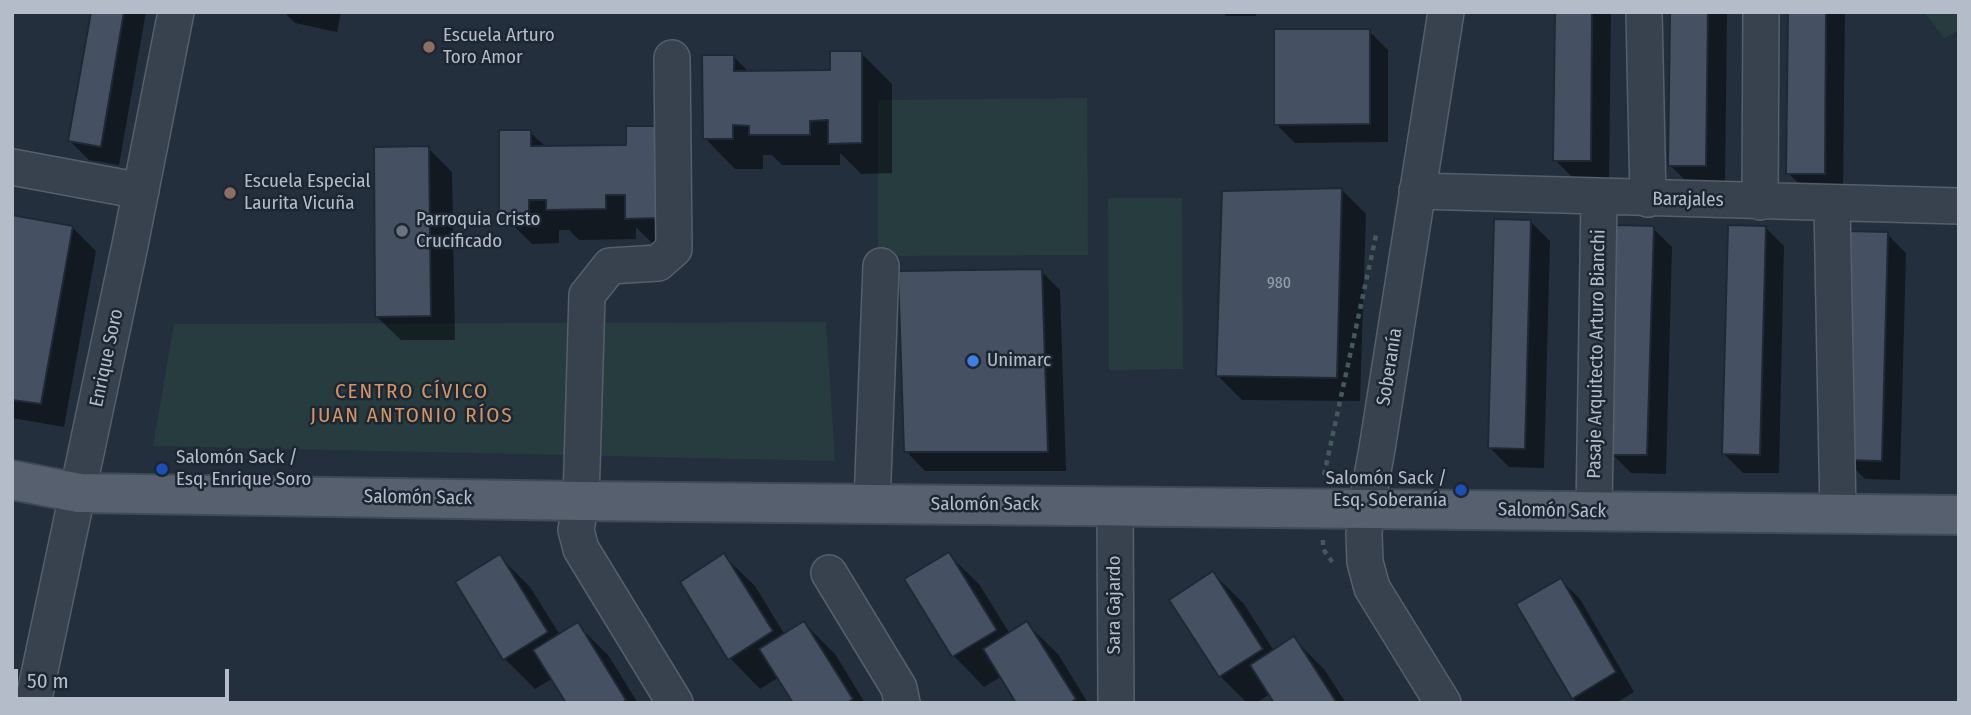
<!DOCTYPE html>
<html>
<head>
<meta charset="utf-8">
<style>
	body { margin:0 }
	#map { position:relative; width:1971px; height:715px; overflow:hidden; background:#242f3e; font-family:"Fira Sans Condensed",sans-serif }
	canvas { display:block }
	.frame { position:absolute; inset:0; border:14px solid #b4bcc9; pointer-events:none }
	.scale { position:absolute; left:14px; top:669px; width:215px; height:32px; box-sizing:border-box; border:4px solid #b4bcc9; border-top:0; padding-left:9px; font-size:21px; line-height:24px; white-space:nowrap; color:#b4bcc9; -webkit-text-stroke:5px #1d2633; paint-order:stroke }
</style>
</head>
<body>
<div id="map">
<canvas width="1971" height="715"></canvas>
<div class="frame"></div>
<div class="scale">50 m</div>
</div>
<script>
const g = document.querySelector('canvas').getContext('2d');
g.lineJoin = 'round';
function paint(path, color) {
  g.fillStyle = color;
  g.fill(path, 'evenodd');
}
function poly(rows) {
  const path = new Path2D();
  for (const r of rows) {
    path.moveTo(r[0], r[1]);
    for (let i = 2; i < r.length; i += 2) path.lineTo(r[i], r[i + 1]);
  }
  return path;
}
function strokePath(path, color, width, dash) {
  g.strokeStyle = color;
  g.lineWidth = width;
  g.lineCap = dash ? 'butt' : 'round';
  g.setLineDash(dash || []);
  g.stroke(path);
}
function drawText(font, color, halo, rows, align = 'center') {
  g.font = font + ' "Fira Sans Condensed",sans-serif';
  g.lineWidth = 5;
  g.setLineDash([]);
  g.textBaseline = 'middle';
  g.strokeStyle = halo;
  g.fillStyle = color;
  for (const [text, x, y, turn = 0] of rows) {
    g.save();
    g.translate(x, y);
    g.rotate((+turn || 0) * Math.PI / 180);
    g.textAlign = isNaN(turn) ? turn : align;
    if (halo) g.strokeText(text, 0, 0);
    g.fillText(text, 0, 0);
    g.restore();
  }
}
paint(poly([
	[1924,12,1959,12,1959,30,1944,38],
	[1087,98,1088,255,878,256,878,100],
	[1108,198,1182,198,1183,369,1109,370],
	[826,322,835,461,153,446,174,324]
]), '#263c3f');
paint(poly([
	[93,12,146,12,119,165,89,160,70,141],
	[284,12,341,12,337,32,295,23],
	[1222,12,1256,12,1256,16,1226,16],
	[1557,12,1611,12,1609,179,1574,179,1555,160],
	[1672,12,1727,12,1725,185,1689,184,1670,165],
	[1790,12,1845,12,1843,193,1807,192,1788,173],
	[1369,31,1388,50,1388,142,1295,143,1276,124],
	[861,53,892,84,892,173,861,174,840,153,840,165,782,165,772,155,763,155,763,169,735,169,705,138,734,57,750,73,832,72],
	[657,128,657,248,636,227,636,239,579,240,569,230,559,230,559,243,532,244,501,213,530,132,546,147,628,147],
	[428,148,452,172,455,340,401,340,377,317],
	[1342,190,1366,214,1360,401,1242,400,1218,376],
	[12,217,72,227,96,251,64,427,12,418],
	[1531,222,1550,241,1544,468,1509,467,1490,448],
	[1765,227,1784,246,1779,473,1743,473,1724,454],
	[1653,228,1672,247,1666,474,1631,473,1612,454],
	[1887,234,1906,253,1900,480,1865,479,1846,460],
	[1041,271,1060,290,1066,471,925,471,906,451],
	[948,554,979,584,1010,634,1027,624,1058,654,1088,703,1018,703,1002,676,984,687,954,656,906,580],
	[499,556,530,587,560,635,577,624,608,655,638,703,568,703,553,678,535,689,505,659],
	[724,556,755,586,785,635,804,623,835,654,865,703,795,703,779,677,760,689,730,658],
	[1213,573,1244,604,1274,651,1293,638,1324,669,1346,703,1276,703,1270,694,1256,703,1247,703,1220,676],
	[1561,580,1580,599,1634,692,1616,703,1578,703,1573,698]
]), '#0007');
const building = poly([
	[91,12,124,12,101,147,68,141,91,12],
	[1555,12,1592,12,1591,161,1553,161,1555,12],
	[1670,12,1708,12,1706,166,1668,166,1670,12],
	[1788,12,1826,12,1825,174,1786,174,1788,12],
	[1274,29,1370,29,1370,124,1274,125,1274,29],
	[830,51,862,51,862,143,828,144,828,120,810,121,810,135,749,135,749,126,733,125,733,139,703,139,702,55,734,55,734,71,830,70,830,51],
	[626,126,658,126,659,218,625,219,625,195,606,195,606,209,546,210,546,200,529,200,529,213,499,214,499,130,531,130,531,146,626,145,626,126],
	[429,146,431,316,375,317,374,147,429,146],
	[1342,188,1337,378,1216,376,1222,191,1342,188],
	[12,215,73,226,41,404,12,400,12,215],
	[1494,219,1531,220,1525,449,1488,448,1494,219],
	[1616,225,1654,226,1647,455,1610,455,1616,225],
	[1728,225,1766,226,1760,455,1722,454,1728,225],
	[1850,231,1888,232,1882,461,1845,460,1850,231],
	[1042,269,1048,452,904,452,898,271,1042,269],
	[949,552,997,630,952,657,904,579,949,552],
	[724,553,773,631,728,660,680,582,724,553],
	[500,554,548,632,503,660,455,582,500,554],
	[1213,571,1263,649,1219,677,1169,600,1213,571],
	[1561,578,1616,672,1572,699,1516,604,1561,578],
	[804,621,853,699,847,703,793,703,759,649,804,621],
	[1027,621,1076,699,1070,703,1016,703,983,649,1027,621],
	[578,622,626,700,622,703,566,703,533,650,578,622],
	[1294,636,1337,703,1274,703,1250,665,1294,636]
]);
paint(building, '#455162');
strokePath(building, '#1f2835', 2);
const minor = poly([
	[1644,12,1648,199],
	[672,58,674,249,658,263,610,266,587,295,581,501,576,530,581,549,675,703],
	[12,167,141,191],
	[1417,191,1959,206],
	[1760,202,1761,12],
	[1832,204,1838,514],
	[872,504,881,266],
	[1115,506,1116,703],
	[1594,511,1599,198],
	[829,573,899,688,902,703],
	[33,703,130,245,176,12],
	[1443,703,1372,588,1365,562,1364,534,1366,509,1377,449,1446,12]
]);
const major = poly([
	[12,480,79,493,581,501,1959,515]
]);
strokePath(minor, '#565f6c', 38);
strokePath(major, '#414a57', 42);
strokePath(poly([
	[1324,475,1377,231],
	[1323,540,1323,549,1333,563]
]), '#44595c', 4.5, [5, 5]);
strokePath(minor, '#38414e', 35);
strokePath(major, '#56606e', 38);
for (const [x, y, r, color] of [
	[429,47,7,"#8d6e63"],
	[230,193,7,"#8d6e63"],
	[402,231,7,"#6b7280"],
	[973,361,7,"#3f7fe0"],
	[162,469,7,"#1a4fb4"],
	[1461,490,7,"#1a4fb4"]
]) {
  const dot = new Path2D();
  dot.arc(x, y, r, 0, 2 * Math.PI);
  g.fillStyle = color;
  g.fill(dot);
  strokePath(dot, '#1d2633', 2.5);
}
drawText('16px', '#98a1af', null, [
	["980",1279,284]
]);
drawText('19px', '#b4bcc9', '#1d2633', [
	["Escuela Arturo",443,36],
	["Toro Amor",443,58],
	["Escuela Especial",244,182],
	["Laurita Vicuña",244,204],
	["Parroquia Cristo",416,220],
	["Crucificado",416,242],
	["Unimarc",987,361],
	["Salomón Sack /",176,458],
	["Esq. Enrique Soro",176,480],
	["Salomón Sack /",1447,479,"right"],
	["Esq. Soberanía",1447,501,"right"]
], 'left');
drawText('19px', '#b4bcc9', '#1d2633', [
	["Barajales",1688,200,1],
	["Pasaje Arquitecto Arturo Bianchi",1597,354,-89],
	["Enrique Soro",107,358,-78],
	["Soberanía",1390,367,-81],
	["Salomón Sack",418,498,1],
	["Salomón Sack",985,505],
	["Salomón Sack",1552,511,1],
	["Sara Gajardo",1115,605,-90]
]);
g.letterSpacing = '2px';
drawText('21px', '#d59563', '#1d2633', [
	["CENTRO CÍVICO",412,392],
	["JUAN ANTONIO RÍOS",412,416]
]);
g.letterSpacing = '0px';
</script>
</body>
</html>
